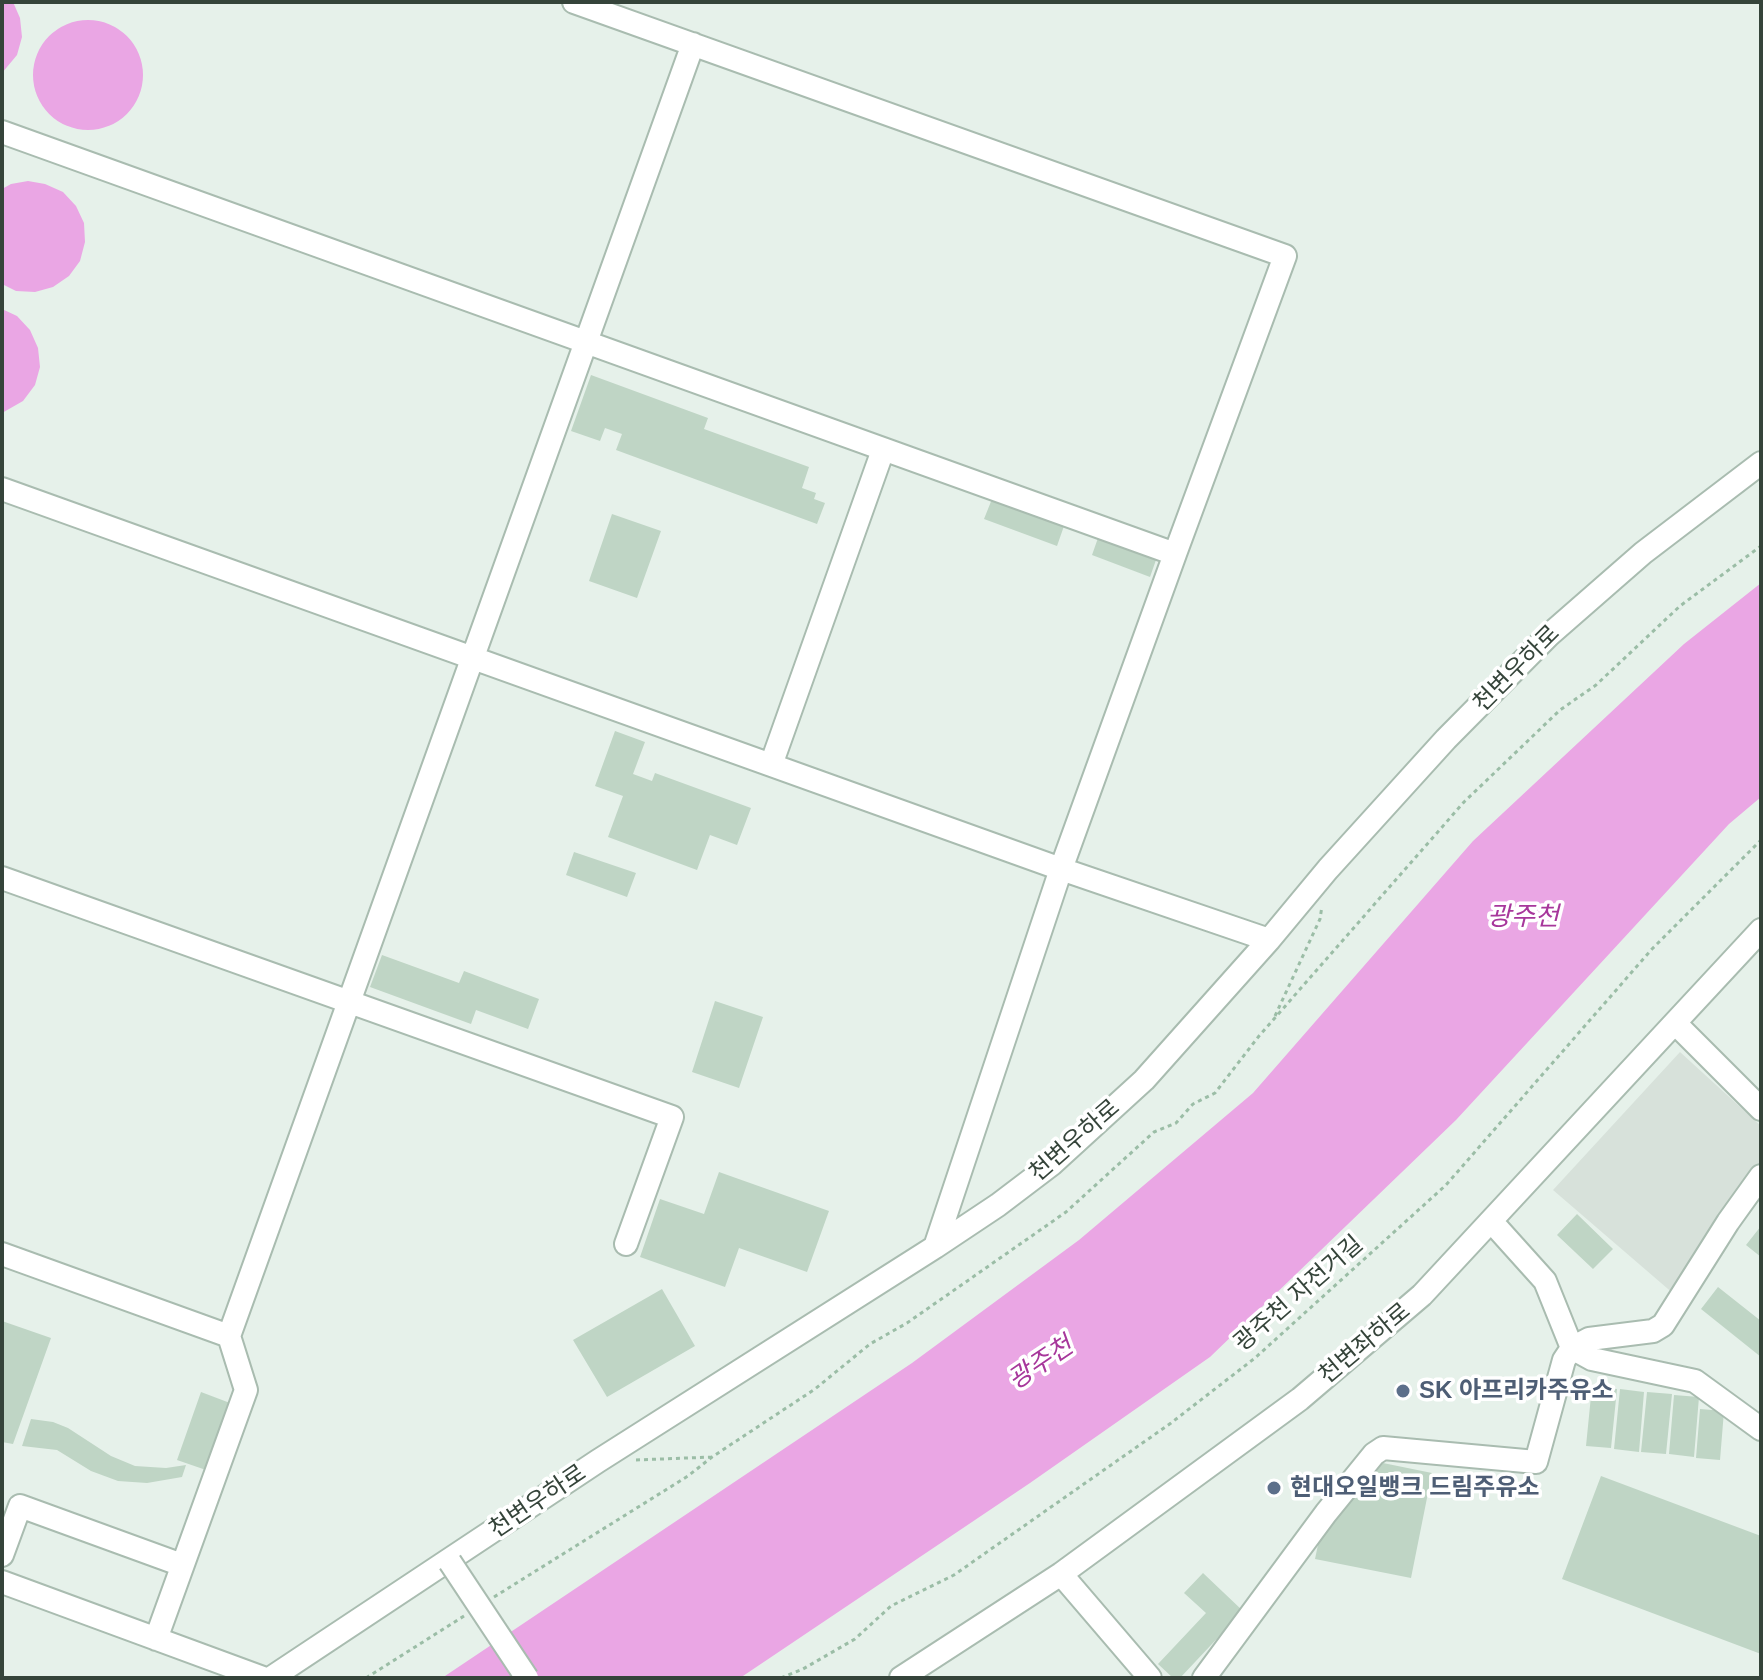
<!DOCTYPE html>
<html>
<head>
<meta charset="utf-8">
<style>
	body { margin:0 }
	#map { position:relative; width:1763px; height:1680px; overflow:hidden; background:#e6f1ea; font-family:Helvetica,sans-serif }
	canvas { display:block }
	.frame { position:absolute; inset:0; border:4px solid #35443a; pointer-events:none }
</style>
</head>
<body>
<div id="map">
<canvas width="1763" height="1680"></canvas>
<div class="frame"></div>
</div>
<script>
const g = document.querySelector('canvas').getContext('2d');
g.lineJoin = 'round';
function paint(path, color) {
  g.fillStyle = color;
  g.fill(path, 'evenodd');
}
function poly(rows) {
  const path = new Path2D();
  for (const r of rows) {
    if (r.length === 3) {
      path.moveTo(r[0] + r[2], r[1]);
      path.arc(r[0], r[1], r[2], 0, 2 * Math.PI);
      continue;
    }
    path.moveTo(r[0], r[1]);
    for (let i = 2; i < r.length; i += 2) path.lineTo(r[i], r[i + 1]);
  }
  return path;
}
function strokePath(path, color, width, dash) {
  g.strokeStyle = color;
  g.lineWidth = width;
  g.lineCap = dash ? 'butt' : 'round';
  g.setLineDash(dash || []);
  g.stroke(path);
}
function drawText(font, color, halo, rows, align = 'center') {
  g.font = font + ' Helvetica,"Noto Sans KR",sans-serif';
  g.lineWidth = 7;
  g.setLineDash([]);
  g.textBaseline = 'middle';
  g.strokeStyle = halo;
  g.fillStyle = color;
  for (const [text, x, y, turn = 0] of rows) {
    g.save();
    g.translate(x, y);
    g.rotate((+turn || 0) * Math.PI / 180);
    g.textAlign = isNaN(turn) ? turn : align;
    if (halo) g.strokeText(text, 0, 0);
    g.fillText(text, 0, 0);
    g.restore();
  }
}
paint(poly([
	[1680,1052,1761,1126,1761,1163,1725,1211,1675,1295,1553,1190]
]), '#d7e1da');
paint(poly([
	[2,2,13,2,20,18,22,37,17,55,2,73],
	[88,75,55],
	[28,181,45,184,63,192,76,206,84,223,85,242,80,261,69,276,53,287,35,292,16,291,2,284,2,189,11,184],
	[2,309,17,316,30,330,38,348,40,367,35,385,23,401,2,413],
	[1761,583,1761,797,1729,824,1456,1120,1210,1357,1030,1483,740,1678,442,1678,912,1363,1079,1240,1253,1093,1473,841,1684,644]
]), '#eaa6e4');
paint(poly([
	[591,375,708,418,704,429,809,467,802,488,816,493,814,499,825,503,817,524,616,450,622,434,605,428,600,441,571,431],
	[992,499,1064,526,1057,546,984,519],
	[612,514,661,531,637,598,589,581],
	[1098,538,1156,560,1150,577,1092,555],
	[615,731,645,742,633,774,652,781,655,773,751,808,737,845,710,835,697,870,608,837,623,796,595,786],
	[574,852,636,873,627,897,566,875],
	[382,955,459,983,464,971,539,999,528,1029,476,1010,471,1024,370,987],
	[715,1001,763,1017,739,1088,692,1072],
	[719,1172,829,1211,807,1272,739,1248,725,1287,640,1257,660,1199,704,1214],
	[1577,1214,1613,1249,1593,1269,1557,1235],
	[1761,1226,1761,1257,1746,1245],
	[1718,1287,1761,1321,1761,1357,1701,1309],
	[662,1289,695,1346,607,1397,573,1340],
	[2,1321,51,1338,13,1444,2,1442],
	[1592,1386,1617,1389,1611,1448,1586,1446],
	[1620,1389,1644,1392,1639,1452,1614,1449],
	[201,1392,230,1403,206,1470,177,1460],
	[1647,1392,1672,1394,1666,1454,1641,1452],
	[1674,1395,1699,1397,1694,1457,1669,1454],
	[1700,1409,1724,1411,1720,1460,1696,1458],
	[31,1419,53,1422,68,1428,111,1456,135,1466,166,1468,186,1465,182,1477,147,1483,118,1481,91,1471,57,1450,22,1446],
	[1383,1463,1432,1473,1411,1578,1315,1559,1319,1540],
	[1601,1476,1761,1536,1761,1654,1562,1579],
	[1203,1573,1243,1611,1180,1678,1173,1678,1158,1664,1206,1613,1184,1593]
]), '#bfd5c5');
const minor = poly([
	[574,2,1285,256,1175,554],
	[2,132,1175,554,1061,869,935,1247],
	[2,489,1061,869,1269,940],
	[771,765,883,450],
	[2,878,672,1117,626,1244],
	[1675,1023,1761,1109],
	[1491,1221,1545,1281,1572,1348,1592,1359,1695,1381,1761,1429],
	[2,1254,229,1336,693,44],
	[2,1555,20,1506,182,1565],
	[1061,1574,1150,1678],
	[2,1582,263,1678],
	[156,1639,246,1390,229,1336],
	[271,1678,598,1461,935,1247,998,1205,1052,1164,1144,1080,1269,940,1328,869,1446,739,1548,636,1643,553,1761,463],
	[901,1678,1061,1574,1300,1399,1422,1295,1761,930],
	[1204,1678,1326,1513,1374,1454,1383,1448,1536,1462,1564,1360,1572,1348,1589,1339,1653,1331,1663,1325,1728,1222,1761,1176]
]);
strokePath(minor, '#a9bcb0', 26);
strokePath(poly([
	[1275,1016,1320,919,1322,906],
	[636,1460,712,1457],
	[494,1597,688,1476,712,1457,815,1389,870,1344,907,1323,1066,1212,1154,1132,1176,1123,1193,1104,1215,1093,1259,1036,1464,802,1560,710,1596,685,1680,606,1761,546],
	[366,1678,464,1616],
	[781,1678,803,1669,855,1639,891,1606,954,1575,1171,1423,1255,1358,1446,1185,1652,949,1761,840]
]), '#9bbda6', 3, [4, 4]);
strokePath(minor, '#fff', 22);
const minorBridge = poly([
	[450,1562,527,1678]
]);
strokePath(minorBridge, '#a9bcb0', 26, []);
strokePath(minorBridge, '#fff', 22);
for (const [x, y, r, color] of [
	[1403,1391,8,"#5c6f8a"],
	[1274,1488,8,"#5c6f8a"]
]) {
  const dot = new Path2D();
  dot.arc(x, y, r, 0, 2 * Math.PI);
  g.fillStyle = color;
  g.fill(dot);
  strokePath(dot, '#fff', 3);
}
drawText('24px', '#35443a', '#fff', [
	["천변우하로",1517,669,-45],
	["천변우하로",1075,1141,-41],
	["광주천 자전거길",1299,1294,-41],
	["천변좌하로",1365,1344,-40],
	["천변우하로",538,1502,-34]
]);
drawText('bold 24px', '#4e5e75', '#fff', [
	["SK 아프리카주유소",1419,1391],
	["현대오일뱅크 드림주유소",1290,1488]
], 'left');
drawText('italic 26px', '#a7379b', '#fff', [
	["광주천",1523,918],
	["광주천",1041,1364,-34]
]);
</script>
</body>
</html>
